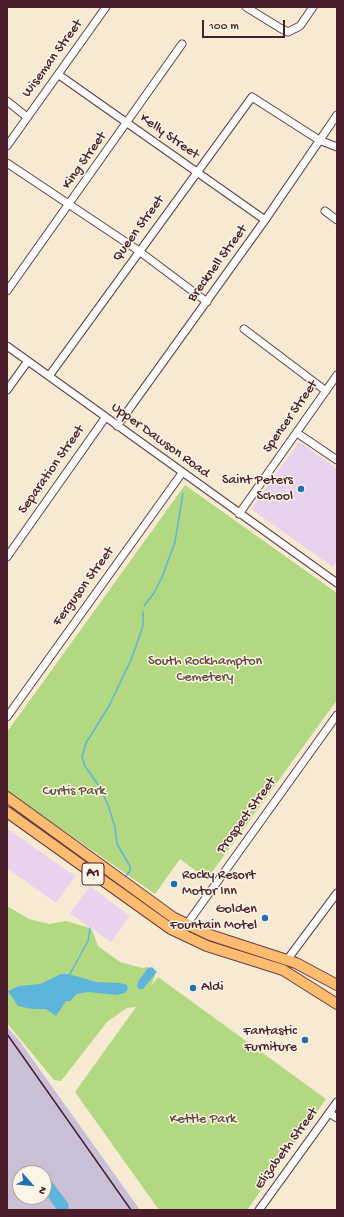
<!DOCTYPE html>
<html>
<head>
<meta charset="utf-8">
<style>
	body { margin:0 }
	#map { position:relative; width:344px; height:1217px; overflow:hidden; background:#f7ead3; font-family:"Gochi Hand",sans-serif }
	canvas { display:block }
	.frame { position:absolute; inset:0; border:8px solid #4a1f2b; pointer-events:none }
	.north { position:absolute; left:12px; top:1165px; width:40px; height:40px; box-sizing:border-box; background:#fcf5e5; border:1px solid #b59f9b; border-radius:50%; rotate:117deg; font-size:11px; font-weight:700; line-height:16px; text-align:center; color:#4a1f2b }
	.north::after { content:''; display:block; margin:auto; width:14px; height:18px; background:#1f6fb2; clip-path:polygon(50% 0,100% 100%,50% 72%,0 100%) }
	.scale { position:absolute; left:202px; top:20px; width:83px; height:18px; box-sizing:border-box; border:2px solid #4a1f2b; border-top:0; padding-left:5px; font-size:12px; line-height:14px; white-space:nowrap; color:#4a1f2b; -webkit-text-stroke:3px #fcf5e5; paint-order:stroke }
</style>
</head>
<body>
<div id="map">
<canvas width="344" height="1217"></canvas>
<div class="frame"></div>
<div class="north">N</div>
<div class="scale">100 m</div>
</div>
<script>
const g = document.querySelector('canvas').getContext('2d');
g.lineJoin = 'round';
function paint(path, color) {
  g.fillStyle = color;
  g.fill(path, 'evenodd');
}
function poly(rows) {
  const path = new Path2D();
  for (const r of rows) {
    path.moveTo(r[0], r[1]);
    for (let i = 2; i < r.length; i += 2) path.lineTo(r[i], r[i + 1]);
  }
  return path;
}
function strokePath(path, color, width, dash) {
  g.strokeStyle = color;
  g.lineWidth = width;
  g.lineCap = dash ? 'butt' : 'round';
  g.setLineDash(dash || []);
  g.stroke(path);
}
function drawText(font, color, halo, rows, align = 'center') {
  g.font = font + ' "Gochi Hand",sans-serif';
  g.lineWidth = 3;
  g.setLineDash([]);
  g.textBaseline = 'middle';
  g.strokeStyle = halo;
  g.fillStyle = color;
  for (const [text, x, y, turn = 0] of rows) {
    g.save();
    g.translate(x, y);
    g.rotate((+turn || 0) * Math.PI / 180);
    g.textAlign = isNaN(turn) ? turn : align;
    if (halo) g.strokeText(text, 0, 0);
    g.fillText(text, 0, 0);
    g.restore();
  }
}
paint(poly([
	[299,442,337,469,337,561,333,567,251,509],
	[8,829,75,876,56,903,7,868,7,831],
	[90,886,130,916,111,942,70,913]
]), '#e8d2ee');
paint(poly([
	[7,1027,18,1039,140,1210,7,1210],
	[20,1173,44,1173,44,1197,20,1197]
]), '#c9bfd7');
paint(poly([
	[185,485,337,593,337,700,207,879,180,859,155,894,7,791,7,732],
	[7,906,29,919,49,924,66,921,87,927,92,930,98,946,120,962,142,968,148,967,155,976,151,986,158,977,326,1099,247,1210,159,1210,75,1092,136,1007,127,1008,107,1022,61,1081,54,1080,7,1023]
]), '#b2d881');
paint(poly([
	[152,967,157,972,143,989,139,989,137,986,139,980,148,968],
	[61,974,69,974,96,982,120,983,127,985,128,989,125,993,117,995,88,992,77,994,70,1001,66,1001,56,1016,46,1009,32,1009,18,1006,8,991,19,986,40,984],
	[49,1178,68,1203,69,1210,57,1210,44,1191,44,1179]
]), '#5eb5db');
strokePath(poly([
	[144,606,154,593,162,577,175,542,183,493],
	[126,876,130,871,130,866,117,844,115,827,108,805,99,786,85,766,82,757,86,743,109,706,131,660,143,626,143,612],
	[70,974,88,941,90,928]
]), '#5eb5db', 1.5);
const minor = poly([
	[246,7,280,28,288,32,300,26,313,7],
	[59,75,265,220],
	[7,101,27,117],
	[7,146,106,7],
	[7,163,139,251,207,302],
	[325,211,337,220],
	[7,291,182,44],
	[244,329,326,391],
	[7,346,337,583],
	[49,376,252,97,319,140,337,147],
	[7,390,28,361],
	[117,426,265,220,337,115],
	[297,433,337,460],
	[239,514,337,375],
	[7,557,105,418],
	[7,717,182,473],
	[187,924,337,715],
	[287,960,337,893],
	[329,1113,337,1118],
	[259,1210,337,1102]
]);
const highway = poly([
	[7,797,174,918,210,935,296,963,337,985],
	[7,812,171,929,207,946,283,970,337,1004]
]);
strokePath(minor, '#643d44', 9);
strokePath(highway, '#643d44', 12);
strokePath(minor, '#fff', 7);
strokePath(highway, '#febc70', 10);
strokePath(poly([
	[7,1034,131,1210]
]), '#4a1f2b', 1.5);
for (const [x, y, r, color] of [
	[301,489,4,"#1f6fb2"],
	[174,884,4,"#1f6fb2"],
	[265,918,4,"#1f6fb2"],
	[193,988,4,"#1f6fb2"],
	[305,1040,4,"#1f6fb2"]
]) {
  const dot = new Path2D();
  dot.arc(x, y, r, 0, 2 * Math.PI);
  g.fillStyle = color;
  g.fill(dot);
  strokePath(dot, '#fcf5e5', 1.5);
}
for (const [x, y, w] of [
	[93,874,22]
]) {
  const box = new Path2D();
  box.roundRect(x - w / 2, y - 11, w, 22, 3);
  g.fillStyle = '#fcf5e5';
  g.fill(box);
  strokePath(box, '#4a1f2b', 1);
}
drawText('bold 13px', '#4a1f2b', null, [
	["A1",93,874]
]);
drawText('14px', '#4a1f2b', '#fcf5e5', [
	["Wiseman Street",53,59,-54],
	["Kelly Street",169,137,35],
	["King Street",85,161,-55],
	["Queen Street",139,229,-54],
	["Brecknell Street",218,264,-54],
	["Spencer Street",291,417,-55],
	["Upper Dawson Road",160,441,36],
	["Separation Street",52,470,-55],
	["Ferguson Street",84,587,-54],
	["Prospect Street",247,816,-54],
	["Elizabeth Street",287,1149,-54]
]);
drawText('14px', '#4a1f2b', '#fcf5e5', [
	["Saint Peters",293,481],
	["School",293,497],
	["Rocky Resort",182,876,"left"],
	["Motor Inn",182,892,"left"],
	["Golden",257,910],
	["Fountain Motel",257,926],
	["Aldi",201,988,"left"],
	["Fantastic",297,1032],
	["Furniture",297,1048]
], 'right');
drawText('14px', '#644d40', '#fcf5e5', [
	["South Rockhampton",205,662],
	["Cemetery",205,678],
	["Curtis Park",74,792],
	["Kettle Park",203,1120]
]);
</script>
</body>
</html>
